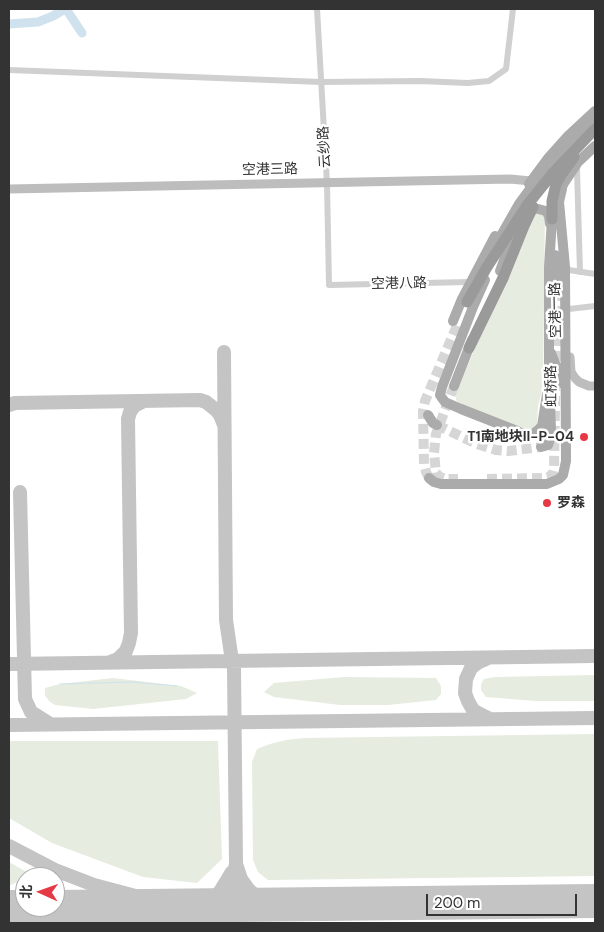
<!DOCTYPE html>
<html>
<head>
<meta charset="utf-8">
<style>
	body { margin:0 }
	#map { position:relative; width:604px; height:932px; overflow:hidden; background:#fff; font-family:"DM Sans","Noto Sans SC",sans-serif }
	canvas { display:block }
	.frame { position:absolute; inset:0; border:10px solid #333; pointer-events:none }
	.north { position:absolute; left:15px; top:867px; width:50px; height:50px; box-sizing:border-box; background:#fff; border:1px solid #adadad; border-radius:50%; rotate:272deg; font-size:14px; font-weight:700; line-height:20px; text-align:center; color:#333 }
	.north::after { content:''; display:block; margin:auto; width:18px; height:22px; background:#e63946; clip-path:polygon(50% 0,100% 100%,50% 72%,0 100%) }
	.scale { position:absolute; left:426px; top:894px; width:151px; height:22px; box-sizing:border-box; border:2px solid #333; border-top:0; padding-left:6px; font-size:15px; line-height:18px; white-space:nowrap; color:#333; -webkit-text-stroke:4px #fff; paint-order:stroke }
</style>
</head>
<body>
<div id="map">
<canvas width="604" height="932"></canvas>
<div class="frame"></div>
<div class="north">北</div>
<div class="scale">200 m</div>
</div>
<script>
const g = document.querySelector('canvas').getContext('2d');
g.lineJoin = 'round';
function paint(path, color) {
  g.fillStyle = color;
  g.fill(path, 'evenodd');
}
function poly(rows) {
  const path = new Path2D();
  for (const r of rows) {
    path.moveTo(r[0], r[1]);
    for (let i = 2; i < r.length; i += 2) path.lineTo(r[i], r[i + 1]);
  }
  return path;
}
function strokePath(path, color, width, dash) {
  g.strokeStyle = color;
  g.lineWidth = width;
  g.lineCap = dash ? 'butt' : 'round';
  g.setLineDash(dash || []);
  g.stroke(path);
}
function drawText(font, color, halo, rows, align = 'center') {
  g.font = font + ' "DM Sans","Noto Sans SC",sans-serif';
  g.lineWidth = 5;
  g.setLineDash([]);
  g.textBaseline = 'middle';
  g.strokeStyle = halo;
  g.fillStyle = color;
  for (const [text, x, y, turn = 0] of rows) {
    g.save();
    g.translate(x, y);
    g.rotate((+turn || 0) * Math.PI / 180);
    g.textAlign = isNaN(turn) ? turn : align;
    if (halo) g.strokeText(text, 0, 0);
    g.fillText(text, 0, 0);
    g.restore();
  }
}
paint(poly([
	[533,212,545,212,543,387,538,406,537,424,532,429,527,431,460,404,456,400,456,393],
	[595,675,595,701,535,701,486,697,481,690,481,684,484,679,495,677],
	[344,677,436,678,441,686,441,694,436,700,388,705,340,705,274,697,264,692,274,683],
	[113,678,181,686,197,693,186,699,93,709,55,705,49,701,45,695,45,688,60,684],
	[595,734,595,876,268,880,258,872,253,860,252,762,257,749,270,744,286,740,304,738],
	[9,741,218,741,222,859,197,883,143,877,52,843,9,818],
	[9,862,32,875,25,877,25,878,11,885,9,885]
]), '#e6ecdf');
strokePath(poly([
	[60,684,132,682,177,686]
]), '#cfe2ee', 1);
strokePath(poly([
	[66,9,82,33],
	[9,24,38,22,53,16,65,9]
]), '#cfe2ee', 9);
strokePath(poly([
	[224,352,226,620,232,661,234,668,236,863,233,883,232,923],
	[9,405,15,403,200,400,206,402,216,410,220,415,224,425],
	[20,492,25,699,31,712,50,724],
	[488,658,479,662,471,668,466,679,465,693,468,701,473,710,478,713,490,719],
	[110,662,118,659,126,651,129,643,131,633,128,419,130,412,134,406,144,401],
	[9,664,595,656],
	[9,725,595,718],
	[9,846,55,870,94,885,143,898,196,905,206,903,217,895,221,890,232,872],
	[236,864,241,879,249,890,257,897,267,902,277,904],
	[521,901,563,905,595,911],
	[593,901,595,900],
	[9,910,32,907]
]), '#c4c4c4', 14);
strokePath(poly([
	[9,907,43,907],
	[55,907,595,901]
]), '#c4c4c4', 34);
strokePath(poly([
	[454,386,436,434,434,453,436,473,440,477,446,479,458,479],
	[437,425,477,444,496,450,508,451,541,447],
	[429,478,426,472,424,464,423,411,425,401,458,323],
	[487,479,544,478,549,477,553,473,554,469,557,276]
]), '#d6d6d6', 10, [10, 5]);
strokePath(poly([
	[317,9,327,183,329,285,470,282],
	[9,70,321,82,420,81,468,83,489,81,506,69,513,9],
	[578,163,577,169,580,272],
	[569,270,595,274],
	[569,309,595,306]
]), '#d0d0d0', 6);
strokePath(poly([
	[9,189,510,179,531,181],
	[570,357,571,372,575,378,579,382,589,386,595,386]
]), '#bdbdbd', 9);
strokePath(poly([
	[529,184,549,157,567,137,595,111],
	[559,193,564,183,578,162,595,146],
	[526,212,529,209,534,208,546,211,549,216,550,224],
	[555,255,557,276],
	[500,271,516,228],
	[485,280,473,307,442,387,440,395,442,398,445,402,461,409,517,431,523,434,533,434,539,429,542,426,549,381],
	[453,321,462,299,495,236],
	[551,353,563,384],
	[454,386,472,340],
	[549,387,549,267,552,219,553,212],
	[428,415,433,423,437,425],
	[541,447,548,445,550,439,551,431,550,401],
	[429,478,434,482,441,484,547,484,559,479,563,475,566,461,565,267,559,202,562,189]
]), '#ababab', 10);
strokePath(poly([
	[552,219,552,201,556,184,561,175,574,157],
	[469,348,503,278]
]), '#9a9a9a', 11);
strokePath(poly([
	[494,248,519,204,533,185,571,141,595,117]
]), '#ababab', 10);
strokePath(poly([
	[503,278,524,226,533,207],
	[467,302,487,267,528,204,553,173,595,129]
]), '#9a9a9a', 11);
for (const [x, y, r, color] of [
	[584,437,5,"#e63946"],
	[547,503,5,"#e63946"]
]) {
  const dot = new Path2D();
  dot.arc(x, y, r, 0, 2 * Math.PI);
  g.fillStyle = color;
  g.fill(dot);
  strokePath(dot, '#fff', 2);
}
drawText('14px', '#333', '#fff', [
	["云纱路",325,147,-93],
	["空港三路",270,170,-1],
	["空港八路",399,284,-1],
	["空港一路",556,310,-91],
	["虹桥路",552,386,-91]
]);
drawText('bold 14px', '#333', '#fff', [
	["T1南地块II-P-04",574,437],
	["罗森",557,503,"left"]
], 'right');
</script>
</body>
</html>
